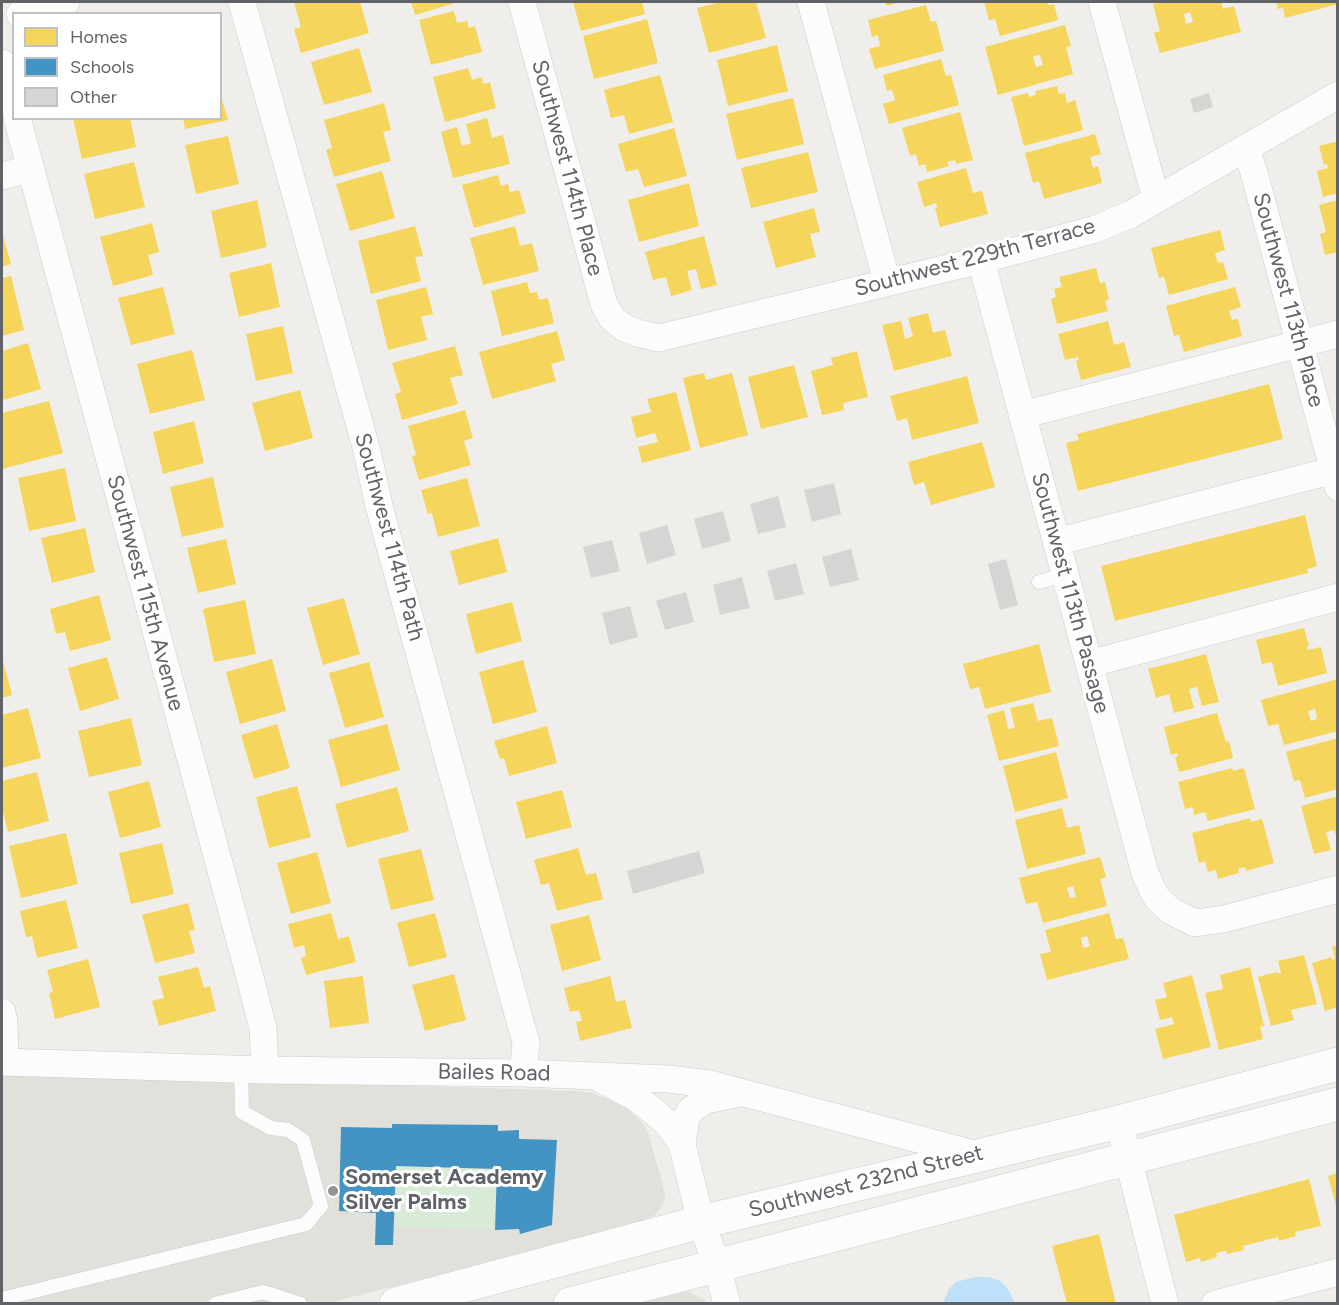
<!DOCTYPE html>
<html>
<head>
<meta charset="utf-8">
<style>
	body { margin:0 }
	#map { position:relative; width:1339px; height:1305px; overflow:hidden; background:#efeeea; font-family:Figtree,sans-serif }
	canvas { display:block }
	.frame { position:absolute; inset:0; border:3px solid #5f6368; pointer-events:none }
	.legend { position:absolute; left:12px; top:12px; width:210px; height:108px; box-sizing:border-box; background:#fff; border:2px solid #bfc1c3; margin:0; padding:8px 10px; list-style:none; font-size:18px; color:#5f6368 }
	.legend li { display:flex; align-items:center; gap:12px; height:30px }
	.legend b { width:30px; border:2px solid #bfc1c3 }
</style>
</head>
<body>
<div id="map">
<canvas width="1339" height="1305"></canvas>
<div class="frame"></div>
<ul class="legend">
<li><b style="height:16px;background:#f6d55c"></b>Homes</li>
<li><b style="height:16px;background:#4393c3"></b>Schools</li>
<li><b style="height:16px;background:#d6d5d3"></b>Other</li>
</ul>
</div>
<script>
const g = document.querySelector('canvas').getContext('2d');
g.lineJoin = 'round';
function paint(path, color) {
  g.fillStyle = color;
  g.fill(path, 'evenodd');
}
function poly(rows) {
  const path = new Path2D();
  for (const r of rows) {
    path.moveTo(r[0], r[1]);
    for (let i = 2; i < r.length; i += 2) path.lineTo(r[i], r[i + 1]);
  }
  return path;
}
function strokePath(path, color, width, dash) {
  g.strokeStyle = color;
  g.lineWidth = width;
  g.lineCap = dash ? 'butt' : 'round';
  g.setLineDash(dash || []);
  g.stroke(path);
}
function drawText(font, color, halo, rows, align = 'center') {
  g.font = font + ' Figtree,sans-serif';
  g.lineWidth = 6;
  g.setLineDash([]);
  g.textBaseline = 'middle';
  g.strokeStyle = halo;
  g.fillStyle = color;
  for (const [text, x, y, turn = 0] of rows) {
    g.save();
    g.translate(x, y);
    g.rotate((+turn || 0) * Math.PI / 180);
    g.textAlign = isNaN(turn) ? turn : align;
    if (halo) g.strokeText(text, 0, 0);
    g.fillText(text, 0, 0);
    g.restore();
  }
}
paint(poly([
	[2,1074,264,1081,579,1091,593,1093,624,1106,643,1123,649,1136,662,1182,665,1195,664,1203,654,1216,634,1224,329,1303,2,1304],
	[671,1292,689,1292,703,1299,707,1303,628,1304]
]), '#e2e0da');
paint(poly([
	[396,1166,497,1169,495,1230,395,1227]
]), '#d8ebd6');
paint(poly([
	[975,1277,989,1277,1000,1281,1008,1289,1015,1303,943,1303,949,1289,956,1282]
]), '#bfe0f9');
paint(poly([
	[294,2,360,2,369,33,301,53,294,29,301,27],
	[411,2,458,2,415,15],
	[573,2,642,2,645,14,581,31],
	[722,2,756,2,766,38,709,53,697,8],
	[885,2,900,2,887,6],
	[984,2,1047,2,1048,5,1054,4,1058,20,1000,36,995,19,989,20],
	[1164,2,1221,2,1223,9,1234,6,1241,32,1160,53,1154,33,1160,31,1153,4],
	[1190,12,1193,22,1186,24,1184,14],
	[1276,2,1337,2,1338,4,1285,18,1283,8,1278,9],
	[926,5,931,22,936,21,944,51,875,69,869,49,880,46,878,35,872,37,868,20],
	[454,11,457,23,467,21,469,28,475,26,482,52,431,65,419,20],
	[647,19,658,63,594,79,583,36],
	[1065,25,1071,46,1066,47,1073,74,998,95,985,47],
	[1040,55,1043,65,1036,67,1033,56],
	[777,45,788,91,728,106,717,60],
	[359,48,372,92,324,105,311,62],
	[941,59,946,76,951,75,959,105,889,124,883,104,895,100,892,90,887,91,883,75],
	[468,68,472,80,482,77,483,84,490,82,496,108,445,122,433,77],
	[660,75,673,122,629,134,624,115,611,118,604,90],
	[1057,86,1059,94,1065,93,1067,103,1075,100,1083,130,1024,146,1011,97,1028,93,1029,97,1036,95,1035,91],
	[220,93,228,120,185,129,183,118,220,118],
	[793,98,804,144,737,160,726,114],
	[384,103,391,130,383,132,391,161,334,177,326,150,332,148,324,120],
	[960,112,973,160,956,164,955,160,947,162,949,166,927,172,925,164,919,166,916,154,910,156,902,128],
	[73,118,130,118,136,147,82,159],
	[487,118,492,138,503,135,510,164,453,178,441,132,457,127,462,146,471,143,466,124],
	[674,128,687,176,644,187,638,169,626,172,618,144],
	[1095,134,1101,154,1090,157,1093,168,1098,166,1102,183,1044,199,1039,181,1033,183,1025,153],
	[228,136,239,184,196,194,185,145],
	[1338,141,1338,193,1323,197,1317,171,1328,168,1327,164,1324,165,1319,146],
	[808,152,818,192,751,208,741,168],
	[134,162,145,207,95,219,84,174],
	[966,168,973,193,982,191,988,214,940,227,935,208,937,207,936,203,924,207,917,182],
	[382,171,395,218,350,231,336,184],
	[498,175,501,186,508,184,510,192,519,190,526,213,474,228,462,185],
	[689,183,699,226,639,242,628,200],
	[257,200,267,247,221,258,211,211],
	[1338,200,1338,252,1325,255,1320,234,1326,232,1319,205],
	[814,208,820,232,810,234,816,257,776,268,763,222],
	[152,223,159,252,148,255,153,275,113,286,100,237],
	[415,226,423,256,415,257,421,281,371,294,358,241],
	[515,226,520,246,532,243,539,271,483,285,470,238],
	[1220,230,1225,250,1215,253,1218,263,1223,262,1228,279,1169,295,1164,277,1159,278,1151,248],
	[2,232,11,264,2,267],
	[704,236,717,285,701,289,696,269,687,271,692,290,671,296,666,277,653,280,645,252],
	[271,263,280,307,239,317,229,273],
	[1096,268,1100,283,1105,282,1109,299,1105,301,1108,311,1057,324,1051,299,1056,297,1054,289,1062,287,1059,277],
	[11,276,24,330,2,336,2,278],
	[527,282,530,293,537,292,539,300,548,298,554,323,502,336,491,291],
	[163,287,175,334,131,345,118,298],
	[426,287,433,314,421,317,427,340,388,350,376,300],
	[1235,287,1241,307,1229,311,1232,320,1238,319,1242,336,1184,352,1179,335,1174,336,1166,306],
	[928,313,933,333,945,330,952,356,894,371,882,325,901,321,905,339,913,336,908,318],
	[1108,321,1114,345,1124,342,1131,367,1081,380,1076,361,1079,360,1078,357,1065,360,1058,334],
	[283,326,293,373,256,381,246,334],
	[557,331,565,360,551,364,556,381,492,399,479,352],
	[28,343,41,389,4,400,2,390,2,351],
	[455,346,463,375,450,378,458,404,402,420,395,394,401,392,392,363],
	[192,350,205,400,150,414,137,364],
	[857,351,868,397,843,403,844,410,822,415,811,371,833,365,831,358],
	[794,365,808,417,761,429,748,377],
	[704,373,706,380,732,373,748,435,700,448,683,378],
	[967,376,979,423,912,440,907,418,897,421,890,396],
	[1269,384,1283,439,1078,491,1066,443,1079,440,1077,434],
	[300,390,313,438,265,451,252,403],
	[676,392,691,450,642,463,638,447,658,442,655,433,636,438,631,417,651,412,647,399],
	[49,401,63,453,2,469,2,413],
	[465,410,473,438,464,441,471,465,419,480,412,456,416,455,408,426],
	[194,421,204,463,163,474,153,432],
	[982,442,995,487,931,505,924,482,914,485,908,462],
	[65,468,76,521,29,531,18,478],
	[213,477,224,527,182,537,170,487],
	[467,478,480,526,438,537,432,513,428,514,421,490],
	[1305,515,1317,566,1307,569,1308,573,1115,621,1101,566],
	[85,528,95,572,52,583,41,538],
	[498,538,507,572,459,585,450,551],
	[226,539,236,584,198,593,187,548],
	[99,595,111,640,70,651,65,632,56,634,50,609],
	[344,598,360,654,323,665,307,608],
	[245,600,256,654,214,662,203,609],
	[512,602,522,641,476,654,466,614],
	[1304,628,1309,646,1307,647,1308,650,1321,647,1327,673,1278,686,1272,662,1262,664,1256,640],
	[1039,644,1051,692,985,709,979,687,970,689,963,664],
	[1206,654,1219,702,1202,706,1197,687,1189,689,1194,708,1174,713,1169,694,1156,698,1148,669],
	[2,657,12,695,2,698],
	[107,657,119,699,80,711,68,668],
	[272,659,286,711,240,724,226,672],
	[523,660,537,712,493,724,479,672],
	[369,662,384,717,345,728,329,673],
	[1338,679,1338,731,1284,745,1278,724,1268,726,1261,700],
	[1315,709,1317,719,1311,721,1308,711],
	[1033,703,1038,721,1052,718,1059,746,999,761,987,715,1004,710,1008,729,1015,728,1010,708],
	[28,708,41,758,2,768,2,715],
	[1217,713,1226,742,1229,741,1233,758,1179,772,1175,757,1178,756,1177,753,1171,755,1164,727],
	[131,718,142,765,89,777,78,731],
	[277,724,290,768,254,779,241,735],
	[387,724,400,770,341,787,328,740],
	[547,726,557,763,509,776,504,758,500,759,494,741],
	[1338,738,1338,789,1305,798,1300,780,1294,781,1286,752],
	[1056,752,1068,798,1015,812,1003,766],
	[1232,768,1233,771,1244,768,1255,809,1208,821,1205,812,1194,815,1193,807,1185,809,1178,782],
	[37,772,49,821,8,832,2,807,2,781],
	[149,781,161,827,120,838,108,792],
	[297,786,311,837,269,848,256,797],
	[397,787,409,831,347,848,335,804],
	[562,790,572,827,526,839,516,802],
	[1338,796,1338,840,1334,830,1326,832,1331,850,1314,854,1301,806],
	[1062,808,1067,828,1079,825,1086,854,1027,869,1015,820],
	[1250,818,1251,822,1262,819,1274,863,1246,871,1245,867,1238,869,1239,873,1218,879,1216,870,1208,872,1205,861,1199,863,1192,833],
	[66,833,78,884,21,898,9,846],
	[162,843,174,894,131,904,119,853],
	[578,848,586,875,596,873,603,899,557,911,549,883,541,885,534,860],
	[421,849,434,900,391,910,378,859],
	[317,852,331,903,291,914,277,863],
	[1100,857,1106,877,1100,879,1107,906,1043,923,1037,902,1026,904,1019,878],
	[1073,886,1076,897,1070,898,1067,888],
	[66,900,78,948,37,958,32,936,26,937,20,911],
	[188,903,195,930,189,931,195,953,155,963,142,915],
	[331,913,338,939,349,936,356,962,306,975,301,958,306,956,304,945,294,948,288,924],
	[435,913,447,957,409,967,397,923],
	[1109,913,1116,939,1123,938,1129,959,1047,980,1040,954,1051,952,1045,930],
	[1087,936,1090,946,1083,948,1081,938],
	[589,915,601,960,562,971,550,925],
	[1338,945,1338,1007,1325,1011,1312,963,1332,957,1332,960,1335,959,1332,947],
	[1304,955,1317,1004,1291,1010,1294,1020,1271,1026,1258,977,1277,972,1278,974,1281,973,1278,961],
	[88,959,100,1007,55,1019,49,993,53,992,47,970],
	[198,967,204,988,210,986,216,1011,159,1026,152,1001,164,998,158,977],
	[1250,967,1264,1026,1260,1027,1263,1039,1219,1050,1205,993,1223,989,1220,975],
	[454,974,466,1020,425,1031,412,985],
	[1192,975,1211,1047,1163,1059,1155,1029,1174,1024,1172,1017,1160,1020,1155,1000,1167,997,1163,983],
	[363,976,369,1023,330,1028,324,981],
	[610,976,616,1002,625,1000,632,1028,580,1041,576,1022,582,1021,579,1010,570,1012,564,988],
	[1338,1173,1338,1209,1337,1209,1328,1176],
	[1309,1179,1321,1226,1295,1232,1296,1236,1279,1241,1278,1237,1243,1246,1244,1250,1227,1254,1226,1251,1216,1253,1217,1257,1201,1262,1200,1258,1186,1262,1174,1215],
	[1099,1234,1116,1304,1067,1304,1052,1246]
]), '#f6d55c');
paint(poly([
	[392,1124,498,1125,498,1131,519,1130,519,1139,557,1140,552,1225,520,1234,519,1229,495,1230,497,1169,396,1166,393,1245,375,1245,376,1213,339,1211,341,1127,392,1128]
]), '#4393c3');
paint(poly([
	[1209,93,1213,107,1194,113,1190,99],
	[834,483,841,514,812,522,804,490],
	[778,496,786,527,758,534,750,504],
	[723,511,731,541,702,549,694,519],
	[667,525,676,555,647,564,639,533],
	[612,540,620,571,591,578,583,547],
	[851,549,859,580,830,587,822,557],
	[1006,559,1018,605,1000,610,988,564],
	[796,563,804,594,775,601,767,571],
	[742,577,750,608,720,615,713,585],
	[686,592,694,622,665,630,656,601],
	[630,606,638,637,610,645,602,613],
	[699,851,705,873,633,894,627,871]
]), '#d6d5d3');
const service = poly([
	[1039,582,1065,575],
	[2,1299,306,1224,321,1206,303,1140,288,1130,271,1128,242,1112,241,1069],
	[215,1304,263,1292,300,1304]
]);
const minor = poly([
	[242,2,367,451,379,506,526,1043,523,1073],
	[522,2,604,304,612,318,623,327,637,333,659,338,981,260,1096,229,1131,214,1338,95],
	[811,2,887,282],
	[1102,2,1156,199],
	[20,14,66,2],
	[2,63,14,107],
	[17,118,249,974,263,1028,265,1070],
	[1245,148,1253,169,1338,487],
	[2,176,31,169],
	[981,260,1145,873,1153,891,1158,899,1171,911,1195,923,1224,919,1338,889],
	[1022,415,1338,334],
	[1056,542,1338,469],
	[1089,664,1338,597],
	[2,1012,4,1023,5,1062],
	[2,1062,265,1070,523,1073,668,1079,710,1084,978,1155],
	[601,1079,635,1097,652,1110,668,1124,682,1144,701,1222,717,1265,727,1304],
	[1119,1122,1165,1304],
	[682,1144,686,1118,691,1110,706,1100,736,1094],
	[1215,1304,1338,1272]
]);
const tertiary = poly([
	[396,1304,701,1222,1119,1122,1338,1064],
	[570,1304,1338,1104]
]);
strokePath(service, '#cbcccc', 15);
strokePath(minor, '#cbcccc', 28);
strokePath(tertiary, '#cbcccc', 34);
strokePath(service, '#fdfcfc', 14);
strokePath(minor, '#fdfcfc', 27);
strokePath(tertiary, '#fdfcfc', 33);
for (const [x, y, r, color] of [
	[333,1191,6,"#919496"]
]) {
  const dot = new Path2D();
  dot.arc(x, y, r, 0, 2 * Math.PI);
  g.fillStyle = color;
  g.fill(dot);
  strokePath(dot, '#fff', 2);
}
drawText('22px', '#5f6368', '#fff', [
	["Southwest 114th Place",567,168,75],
	["Southwest 229th Terrace",975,258,-15],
	["Southwest 113th Place",1288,300,75],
	["Southwest 114th Path",389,537,75],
	["Southwest 115th Avenue",145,593,75],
	["Southwest 113th Passage",1070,593,75],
	["Bailes Road",494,1073,1],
	["Southwest 232nd Street",866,1182,-14]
]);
drawText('bold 22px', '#5f6368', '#fff', [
	["Somerset Academy",345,1178],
	["Silver Palms",345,1203]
], 'left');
</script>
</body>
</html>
